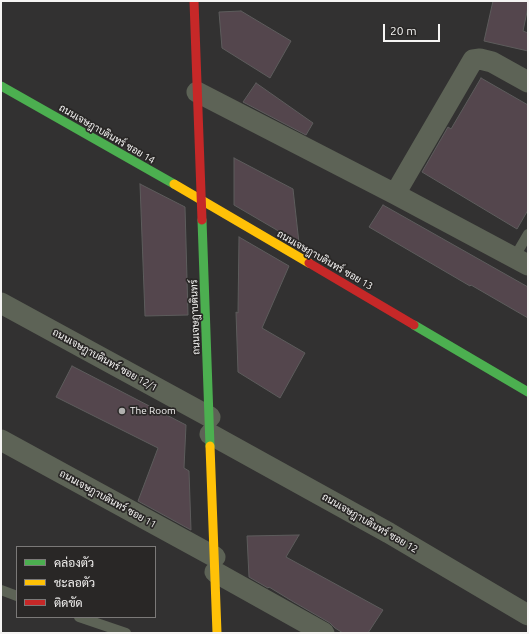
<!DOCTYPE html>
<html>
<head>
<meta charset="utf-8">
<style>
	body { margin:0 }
	#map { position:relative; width:529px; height:634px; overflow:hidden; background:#323131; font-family:Ubuntu,Sarabun,sans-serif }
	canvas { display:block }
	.frame { position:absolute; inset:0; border:2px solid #f5f4f3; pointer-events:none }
	.legend { position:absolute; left:16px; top:546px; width:140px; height:72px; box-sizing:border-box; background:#292726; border:1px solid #7b7978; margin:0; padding:5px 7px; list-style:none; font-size:12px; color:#f5f4f3 }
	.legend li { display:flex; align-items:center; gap:8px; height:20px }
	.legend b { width:20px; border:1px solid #7b7978 }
	.scale { position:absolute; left:383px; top:24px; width:57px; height:18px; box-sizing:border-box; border:2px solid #f5f4f3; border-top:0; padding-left:5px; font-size:12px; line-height:14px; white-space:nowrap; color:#f5f4f3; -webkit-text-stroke:3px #292726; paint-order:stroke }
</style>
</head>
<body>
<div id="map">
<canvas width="529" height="634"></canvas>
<div class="frame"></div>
<ul class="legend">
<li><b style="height:5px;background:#4caf50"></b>คล่องตัว</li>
<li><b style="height:5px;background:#ffc107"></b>ชะลอตัว</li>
<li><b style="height:5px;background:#c62828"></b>ติดขัด</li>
</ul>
<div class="scale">20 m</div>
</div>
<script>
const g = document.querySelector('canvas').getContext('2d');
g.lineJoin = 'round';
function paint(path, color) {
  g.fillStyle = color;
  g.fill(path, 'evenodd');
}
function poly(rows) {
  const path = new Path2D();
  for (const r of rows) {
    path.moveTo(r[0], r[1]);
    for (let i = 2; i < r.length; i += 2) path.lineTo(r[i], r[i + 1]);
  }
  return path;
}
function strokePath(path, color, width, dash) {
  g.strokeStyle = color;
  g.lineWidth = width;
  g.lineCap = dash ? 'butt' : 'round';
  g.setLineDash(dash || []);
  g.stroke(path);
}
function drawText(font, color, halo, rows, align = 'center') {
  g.font = font + ' Ubuntu,Sarabun,sans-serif';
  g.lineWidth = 3.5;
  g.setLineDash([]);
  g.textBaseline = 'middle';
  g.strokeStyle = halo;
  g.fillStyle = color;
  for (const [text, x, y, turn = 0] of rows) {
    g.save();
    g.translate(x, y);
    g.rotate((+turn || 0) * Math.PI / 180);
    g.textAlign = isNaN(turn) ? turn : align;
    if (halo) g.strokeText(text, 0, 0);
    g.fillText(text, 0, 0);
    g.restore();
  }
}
const building = poly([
	[493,1,528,1,528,7,523,31,528,33,528,51,484,41,493,1],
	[241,11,291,41,270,78,222,48,219,12,241,11],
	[481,78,528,105,528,210,517,229,422,172,448,127,451,129,481,78],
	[256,83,313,123,306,135,243,102,256,83],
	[234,158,293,189,299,243,234,205,234,158],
	[140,184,185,207,188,315,145,316,140,184],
	[383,205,528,287,528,318,471,285,470,286,369,227,383,205],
	[239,237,289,266,262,328,305,353,280,398,238,372,236,312,238,313,239,237],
	[72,366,186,425,184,468,189,471,191,530,138,501,158,448,56,397,72,366],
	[299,535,286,557,383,610,368,633,343,633,335,628,330,623,292,601,269,587,268,588,249,577,247,536,299,535]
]);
paint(building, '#54464d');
strokePath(building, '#5d5c5c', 1);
strokePath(poly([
	[514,258,528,234],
	[1,590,17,596],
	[79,617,126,633]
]), '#5d6356', 10);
strokePath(poly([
	[197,92,395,194,528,265],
	[395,194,473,60,480,59,492,62,528,82],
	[1,303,210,417],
	[210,434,389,533,528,615],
	[1,440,215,557],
	[215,572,324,633]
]), '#5d6356', 21);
strokePath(poly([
	[1,86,174,184],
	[202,220,210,446],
	[414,325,528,392]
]), '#4caf50', 9);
strokePath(poly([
	[174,184,309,263],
	[210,446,217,633]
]), '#ffc107', 9);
strokePath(poly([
	[194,1,202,220],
	[309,263,414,325]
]), '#c62828', 9);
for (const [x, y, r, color] of [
	[122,411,4,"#b1b0af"]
]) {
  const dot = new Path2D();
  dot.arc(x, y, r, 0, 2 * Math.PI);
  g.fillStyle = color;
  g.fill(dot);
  strokePath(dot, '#292726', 1.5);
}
drawText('10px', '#f5f4f3', '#292726', [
	["ถนนเจษฎาบดินทร์ ซอย 14",107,134,30],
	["ถนนเจษฎาบดินทร์ ซอย 13",325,260,30],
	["ถนนเจษฎาบดินทร์",195,317,-92],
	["ถนนเจษฎาบดินทร์ ซอย 12/1",105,360,29],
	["ถนนเจษฎาบดินทร์ ซอย 11",108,499,29],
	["ถนนเจษฎาบดินทร์ ซอย 12",370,523,30]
]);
drawText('10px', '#f5f4f3', '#292726', [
	["The Room",130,411]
], 'left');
</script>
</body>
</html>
